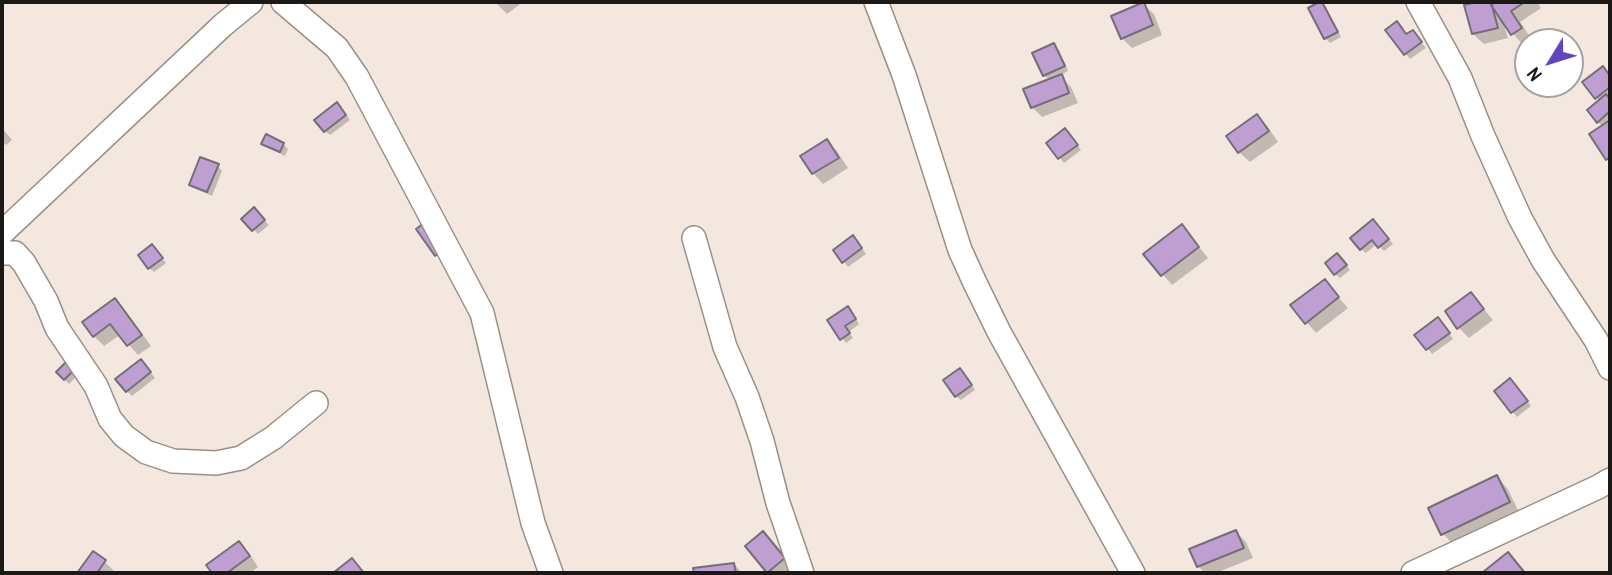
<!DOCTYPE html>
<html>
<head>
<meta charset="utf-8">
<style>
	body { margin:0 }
	#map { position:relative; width:1612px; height:575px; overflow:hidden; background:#f4e7df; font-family:"Archivo Narrow",sans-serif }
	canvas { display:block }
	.frame { position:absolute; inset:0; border:4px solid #1c1815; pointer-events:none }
	.north { position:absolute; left:1514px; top:28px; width:70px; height:70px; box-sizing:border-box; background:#fff; border:2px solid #a4a3a1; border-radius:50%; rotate:232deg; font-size:19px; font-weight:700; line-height:28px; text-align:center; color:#1c1815 }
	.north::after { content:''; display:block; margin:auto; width:24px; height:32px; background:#6445be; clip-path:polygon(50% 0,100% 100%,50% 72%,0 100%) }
</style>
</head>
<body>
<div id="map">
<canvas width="1612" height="575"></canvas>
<div class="frame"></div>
<div class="north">N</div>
</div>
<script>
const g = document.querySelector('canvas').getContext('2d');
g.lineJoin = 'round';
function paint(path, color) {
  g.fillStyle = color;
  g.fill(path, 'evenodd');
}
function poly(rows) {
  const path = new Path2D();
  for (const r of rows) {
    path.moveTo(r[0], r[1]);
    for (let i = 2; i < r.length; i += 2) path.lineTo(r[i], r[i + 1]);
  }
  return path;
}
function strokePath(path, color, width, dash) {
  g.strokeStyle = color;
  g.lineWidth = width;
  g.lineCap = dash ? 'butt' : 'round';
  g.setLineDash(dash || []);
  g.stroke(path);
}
paint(poly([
	[495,2,523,2,507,14],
	[1482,2,1491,2,1494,4,1498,2,1537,2,1541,8,1520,22,1531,38,1522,44,1503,22,1508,38,1484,44,1473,34,1466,6],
	[1321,3,1326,7,1341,37,1330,43,1325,38],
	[1143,4,1154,14,1162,35,1132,48,1122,38],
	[1387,31,1407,36,1417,37,1426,48,1410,59],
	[1054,45,1059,50,1068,71,1060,75,1071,87,1078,103,1042,117,1032,107,1050,81,1044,75],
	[1608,73,1610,77,1610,95,1607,98,1610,101,1610,162,1607,159,1603,127,1598,122,1600,101,1596,97],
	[342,109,350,120,330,135,325,131],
	[1257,116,1267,126,1278,142,1250,162,1239,152,1228,136],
	[2,128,12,140,6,145,2,141],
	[1070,135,1081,150,1064,163,1048,143],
	[826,141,837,151,848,168,823,184,813,173,803,156],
	[263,143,283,144,288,149,285,156,268,148],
	[218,166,222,171,212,196,196,189,191,184],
	[254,210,269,225,258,234,244,219],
	[1377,226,1393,244,1384,251,1377,244,1366,253,1361,249],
	[1191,237,1208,258,1172,285,1146,255],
	[858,242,866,254,848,267,835,250],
	[157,251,166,263,154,272,149,268],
	[1342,260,1350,270,1340,278,1335,274],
	[1324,281,1348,308,1316,333,1293,306],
	[1471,294,1493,320,1469,338,1459,328],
	[114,300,125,310,151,346,138,355,120,335,104,346,94,336],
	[852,313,859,324,849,332,853,338,846,343,829,321],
	[1443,324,1453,339,1432,354,1417,335],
	[69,361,80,373,69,384,58,372],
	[145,366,155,378,132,396,127,391],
	[964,375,975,390,961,400,956,396],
	[1515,385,1531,406,1517,417,1496,391],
	[1497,477,1507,488,1519,512,1453,544,1443,534],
	[1236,532,1246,542,1253,558,1216,573,1205,573,1198,566],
	[238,543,249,553,258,567,250,573,214,573,208,566],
	[773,544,794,569,789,573,770,573,747,546],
	[93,553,105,562,115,572,114,573,79,573],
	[734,564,742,573,696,573,695,570]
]), '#0003');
const building = poly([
	[1144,2,1153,25,1121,39,1111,16,1144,2],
	[1319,2,1322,2,1338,32,1324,39,1308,8,1319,2],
	[1476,2,1491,2,1498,28,1472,34,1464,5,1476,2],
	[1495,2,1525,2,1511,11,1522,28,1511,35,1491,5,1495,2],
	[1397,21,1406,34,1413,30,1422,42,1404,55,1385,30,1397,21],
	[1054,43,1065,66,1043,76,1032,53,1054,43],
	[1603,66,1610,76,1610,87,1595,99,1582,82,1603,66],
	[1062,74,1069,93,1031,108,1023,89,1062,74],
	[1606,94,1610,99,1610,111,1597,123,1587,110,1606,94],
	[337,102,346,115,324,132,314,120,337,102],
	[1257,114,1269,131,1238,153,1226,136,1257,114],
	[1610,120,1610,157,1606,160,1589,134,1610,120],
	[1065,128,1078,145,1058,159,1046,143,1065,128],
	[266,134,284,143,280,152,261,144,266,134],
	[827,139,839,158,812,174,800,156,827,139],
	[200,157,219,164,207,192,189,185,200,157],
	[254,207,265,220,252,231,241,219,254,207],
	[1373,219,1389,239,1378,248,1372,240,1360,250,1350,238,1373,219],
	[428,220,448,247,435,256,416,229,428,220],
	[1182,224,1199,247,1161,276,1143,254,1182,224],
	[853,235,862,248,842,263,833,250,853,235],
	[152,244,163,258,148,269,138,255,152,244],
	[1337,253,1347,265,1334,275,1325,263,1337,253],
	[1325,279,1339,297,1305,324,1290,305,1325,279],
	[1471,292,1484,309,1457,329,1445,311,1471,292],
	[115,298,142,335,127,346,110,324,93,337,82,322,115,298],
	[848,306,856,319,845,326,850,333,840,340,827,320,848,306],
	[1438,317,1450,333,1426,350,1414,335,1438,317],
	[69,359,77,367,64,380,56,372,69,359],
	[141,359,151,372,126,392,115,379,141,359],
	[960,368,972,385,955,397,943,380,960,368],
	[1510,378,1528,401,1511,413,1494,391,1510,378],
	[1497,475,1510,502,1441,535,1428,508,1497,475],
	[1236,530,1244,548,1197,567,1189,549,1236,530],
	[763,531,785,558,767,573,745,546,763,531],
	[239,541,250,556,227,573,212,573,206,565,239,541],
	[93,551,106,560,97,573,77,573,93,551],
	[1508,552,1525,573,1484,573,1483,572,1508,552],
	[352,558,364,573,333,573,352,558],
	[734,563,736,573,694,573,693,568,734,563]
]);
paint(building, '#bf9ed2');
strokePath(building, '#746e78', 2);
const street = poly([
	[283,2,337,48,357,77,482,313,533,523,551,573],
	[876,2,904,75,960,250,975,283,999,332,1133,573],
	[1418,2,1460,78,1483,136,1520,218,1543,260,1596,340,1610,368],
	[2,233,223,25,251,2],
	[694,238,725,347,747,397,762,441,778,503,802,573],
	[2,253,15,253,24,263,46,301,57,328,96,386,110,419,124,436,146,452,173,461,216,463,241,458,273,438,316,403],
	[1413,573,1598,487,1610,480]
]);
strokePath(street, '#9a8f87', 26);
strokePath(street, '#fff', 23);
</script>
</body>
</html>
